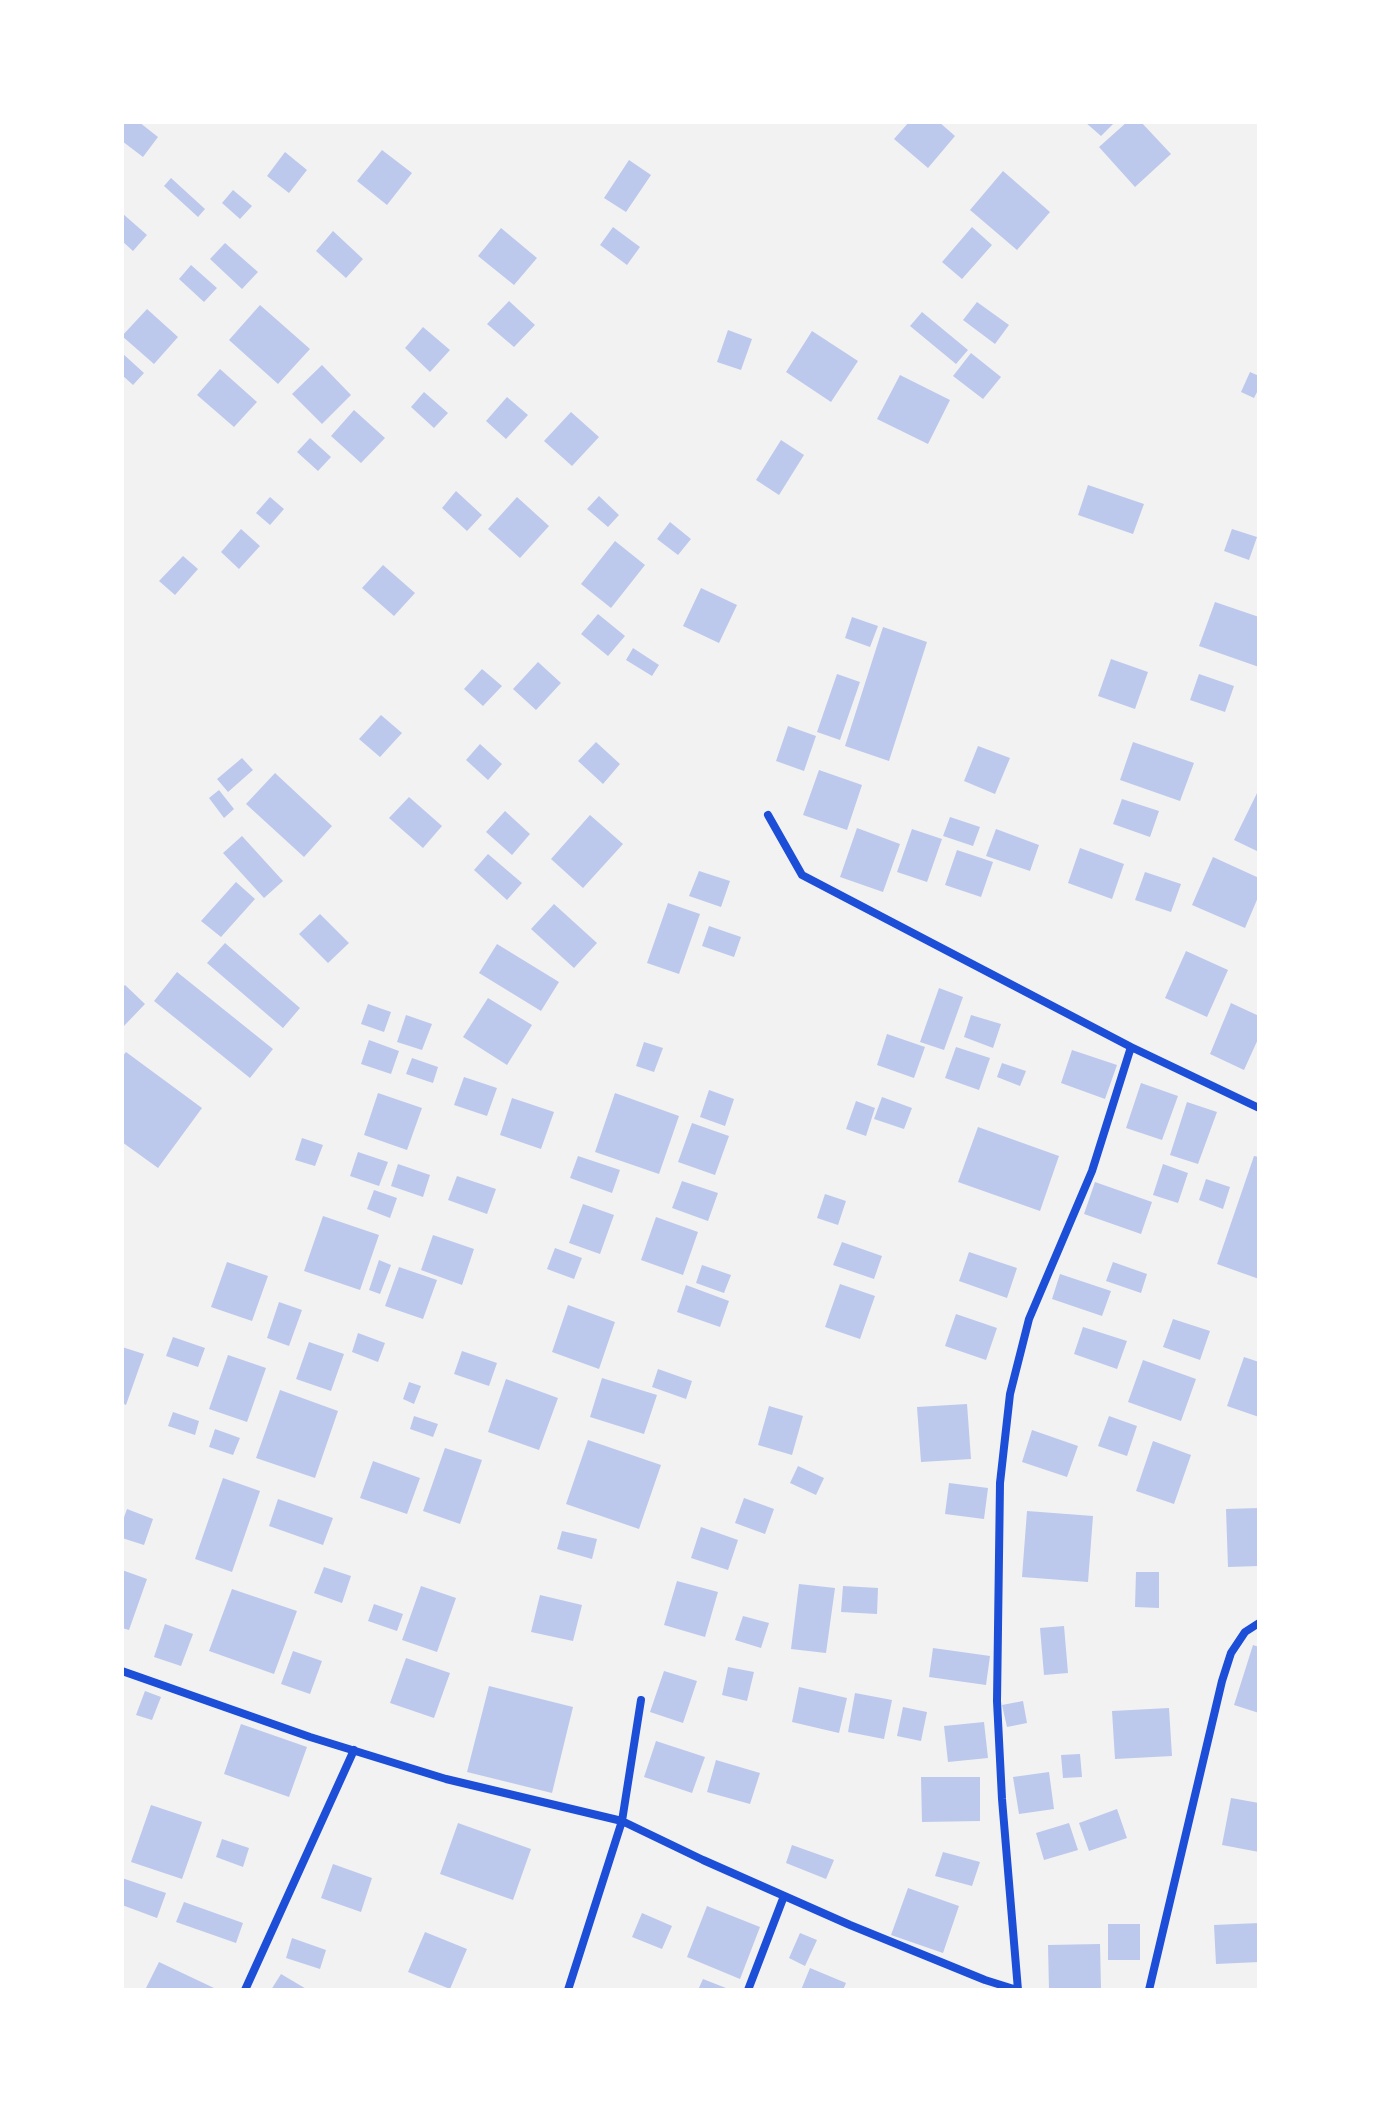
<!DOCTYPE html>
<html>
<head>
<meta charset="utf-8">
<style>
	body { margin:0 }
	#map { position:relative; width:1381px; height:2112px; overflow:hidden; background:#f2f2f2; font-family:"Varela Round",sans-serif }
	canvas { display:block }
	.frame { position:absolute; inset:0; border:124px solid #fff; pointer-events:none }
</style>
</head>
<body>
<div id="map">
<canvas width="1381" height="2112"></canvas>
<div class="frame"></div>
</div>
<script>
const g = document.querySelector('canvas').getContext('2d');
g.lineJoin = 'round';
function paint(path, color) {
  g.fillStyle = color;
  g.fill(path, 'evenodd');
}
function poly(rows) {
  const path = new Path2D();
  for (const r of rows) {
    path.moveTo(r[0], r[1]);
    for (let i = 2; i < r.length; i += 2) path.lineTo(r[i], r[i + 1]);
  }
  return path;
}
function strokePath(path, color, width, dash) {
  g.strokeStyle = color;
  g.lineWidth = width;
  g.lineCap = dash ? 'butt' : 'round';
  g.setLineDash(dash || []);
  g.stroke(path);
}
paint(poly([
	[125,122,139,122,158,137,143,157,122,141,122,126],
	[909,122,939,122,955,136,928,168,894,139],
	[1085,122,1115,122,1101,136],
	[1127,122,1141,122,1171,154,1135,187,1099,147],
	[382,150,412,173,387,205,357,181],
	[285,152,307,170,289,193,267,176],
	[629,160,651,175,626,212,604,198],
	[1003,171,1050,212,1017,250,970,210],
	[171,178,205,209,198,217,164,186],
	[233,190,252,206,240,219,222,203],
	[122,213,147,235,133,251,122,241],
	[613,227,640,247,627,265,600,245],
	[972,227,992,245,962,279,942,262],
	[501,228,537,258,514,285,478,256],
	[333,231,363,259,346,278,316,251],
	[225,243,258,272,242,289,210,259],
	[191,265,217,288,204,302,179,279],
	[509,301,535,325,514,347,487,324],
	[977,302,1009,325,995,344,963,320],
	[260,305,310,349,278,384,229,340],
	[147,309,178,337,154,364,122,336],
	[922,312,968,350,956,364,910,326],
	[423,327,450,350,430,372,405,348],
	[728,330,752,339,741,370,717,362],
	[812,331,858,361,831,402,786,372],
	[122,353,144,373,133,385,122,375],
	[971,353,1001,377,983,399,953,376],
	[322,365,351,395,322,424,292,394],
	[220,369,257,402,234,427,197,395],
	[1250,372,1259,376,1259,388,1254,398,1241,392],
	[900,375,950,400,928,444,877,419],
	[424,392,448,413,434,428,411,407],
	[507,397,528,415,506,439,486,421],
	[354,410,385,438,361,463,331,436],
	[571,412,599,437,572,466,544,441],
	[310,438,331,457,318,471,297,452],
	[781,440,804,455,779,495,756,480],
	[1088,485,1144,504,1133,534,1078,515],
	[456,491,482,515,467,531,442,508],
	[599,496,619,515,608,527,587,509],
	[270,497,284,509,270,525,256,513],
	[517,497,549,526,520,558,488,529],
	[670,522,691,539,678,555,657,539],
	[241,529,260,546,239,569,221,552],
	[1232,529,1257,537,1249,560,1224,551],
	[615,541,645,565,611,608,581,584],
	[183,556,198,569,175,595,159,581],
	[383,565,415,593,394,616,362,588],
	[701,588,737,605,719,643,683,626],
	[1215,602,1259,617,1259,667,1199,646],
	[598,614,625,636,608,656,581,634],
	[852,617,878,626,870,647,845,638],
	[883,627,927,642,889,761,845,746],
	[633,648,659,665,652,676,626,660],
	[1111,659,1148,672,1135,709,1098,696],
	[538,662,561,683,536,710,513,689],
	[482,669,502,686,483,706,464,689],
	[837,674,860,682,840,740,817,732],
	[1199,674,1234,686,1225,712,1190,700],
	[381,715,402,733,380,757,359,739],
	[788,726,816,736,804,771,776,761],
	[596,742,620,764,603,784,578,761],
	[1133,742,1194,763,1180,801,1120,780],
	[480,744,502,764,488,780,466,760],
	[978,746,1010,758,995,794,964,781],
	[242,758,253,770,228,792,217,779],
	[819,770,862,785,847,830,803,815],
	[275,773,332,826,304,857,246,804],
	[1259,789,1259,852,1234,840],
	[219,790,234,809,224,818,209,798],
	[409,797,442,826,423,848,389,818],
	[1122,799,1159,811,1150,837,1113,824],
	[505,811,530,834,512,855,486,832],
	[590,815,623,844,583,888,551,859],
	[950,817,980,827,973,846,943,836],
	[857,828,900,844,883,892,840,877],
	[912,829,942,839,927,882,897,872],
	[996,829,1039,845,1030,871,986,856],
	[242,836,283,881,264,898,223,853],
	[1080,848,1124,864,1112,899,1068,883],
	[957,850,993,862,981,897,945,885],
	[488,854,522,883,507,900,474,870],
	[1213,857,1259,878,1259,895,1245,928,1192,905],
	[699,871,730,881,721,907,689,896],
	[1145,872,1181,884,1171,912,1135,900],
	[236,882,255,899,221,937,201,921],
	[668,903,700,914,679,974,647,963],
	[554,904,597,943,574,968,531,929],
	[320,914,349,943,328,963,299,934],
	[709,926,741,937,734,957,702,946],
	[225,943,300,1008,283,1028,207,963],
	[497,944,559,982,541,1011,479,973],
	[1186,951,1228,970,1207,1017,1165,998],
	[177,972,273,1049,250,1078,154,1001],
	[125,985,145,1004,122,1028,122,988],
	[939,988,963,997,944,1050,920,1042],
	[488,998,532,1025,507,1065,463,1037],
	[1231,1003,1259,1016,1259,1037,1244,1070,1210,1054],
	[368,1004,391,1012,384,1032,361,1024],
	[406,1015,432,1024,422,1050,397,1042],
	[971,1015,1001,1024,993,1048,964,1037],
	[887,1034,925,1047,914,1078,877,1065],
	[369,1040,399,1051,391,1074,361,1064],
	[644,1042,663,1048,654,1072,636,1066],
	[956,1047,990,1058,979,1090,945,1078],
	[1072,1050,1117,1065,1105,1099,1061,1083],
	[126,1052,202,1108,158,1168,122,1142,122,1057],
	[412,1058,438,1067,433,1083,406,1074],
	[1002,1063,1026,1071,1020,1086,997,1077],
	[464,1077,497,1088,487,1116,454,1105],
	[1141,1083,1178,1096,1162,1140,1126,1128],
	[709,1090,734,1099,725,1126,700,1117],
	[378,1093,422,1108,407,1150,364,1135],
	[615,1093,679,1116,659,1174,595,1152],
	[882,1097,912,1108,904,1129,874,1119],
	[512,1098,554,1112,541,1149,500,1135],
	[856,1101,875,1108,866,1136,846,1129],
	[1187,1102,1217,1112,1198,1164,1170,1155],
	[692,1123,729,1136,715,1175,678,1162],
	[978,1127,1059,1156,1040,1211,958,1182],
	[302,1138,323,1145,315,1166,295,1160],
	[358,1152,388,1162,379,1186,350,1176],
	[578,1156,620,1170,612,1193,570,1178],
	[1254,1156,1259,1157,1259,1279,1217,1264],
	[398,1164,430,1175,423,1197,391,1186],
	[1163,1164,1188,1173,1178,1203,1153,1195],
	[457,1176,496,1189,487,1214,448,1200],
	[1206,1179,1230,1187,1223,1209,1199,1200],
	[682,1181,718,1193,708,1221,672,1208],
	[1095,1182,1152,1202,1141,1234,1084,1214],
	[374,1190,397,1198,390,1218,367,1209],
	[825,1194,846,1201,838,1225,817,1218],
	[583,1204,614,1215,600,1254,569,1243],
	[323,1216,379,1235,360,1290,304,1271],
	[656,1217,698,1232,683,1275,641,1260],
	[433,1235,474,1249,462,1285,421,1270],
	[842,1242,882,1256,874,1279,833,1265],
	[555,1248,582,1258,574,1279,547,1269],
	[969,1252,1017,1268,1007,1298,959,1281],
	[379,1260,391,1265,380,1294,369,1290],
	[227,1262,268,1276,252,1321,211,1307],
	[1113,1262,1147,1274,1141,1293,1106,1281],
	[702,1265,731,1275,724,1293,696,1283],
	[399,1267,437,1280,423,1319,385,1306],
	[1060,1274,1111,1291,1102,1316,1052,1299],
	[840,1284,875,1296,860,1339,825,1327],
	[686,1285,729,1301,720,1327,677,1312],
	[279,1302,302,1310,289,1346,267,1338],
	[568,1305,615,1322,599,1369,552,1352],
	[956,1314,997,1328,986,1360,945,1346],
	[1173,1319,1210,1331,1200,1360,1163,1347],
	[1083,1327,1127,1341,1117,1369,1074,1354],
	[358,1333,385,1343,378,1362,352,1352],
	[173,1337,205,1348,198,1367,166,1356],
	[309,1342,344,1354,331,1391,296,1379],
	[122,1347,144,1354,126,1405,122,1403],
	[462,1351,497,1363,489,1386,454,1374],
	[228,1355,266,1368,247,1422,209,1409],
	[1244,1357,1259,1362,1259,1417,1227,1406],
	[1143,1360,1196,1379,1181,1421,1128,1402],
	[658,1369,692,1381,686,1399,652,1387],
	[602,1378,657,1395,644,1434,590,1417],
	[506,1379,558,1398,539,1450,488,1432],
	[409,1382,421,1386,414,1404,403,1399],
	[280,1390,338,1411,315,1478,256,1458],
	[967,1404,971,1459,921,1462,917,1407],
	[769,1406,803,1416,792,1455,758,1445],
	[173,1412,199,1421,195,1435,168,1426],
	[414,1416,438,1424,433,1437,410,1429],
	[1109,1416,1137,1426,1127,1456,1098,1446],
	[215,1429,240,1438,233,1455,209,1447],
	[1032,1430,1078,1446,1067,1477,1022,1462],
	[588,1440,661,1465,639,1529,566,1504],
	[1153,1441,1191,1455,1174,1504,1136,1491],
	[445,1448,482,1460,460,1524,423,1511],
	[373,1461,420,1478,407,1514,360,1498],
	[798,1466,824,1478,816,1495,790,1483],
	[223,1478,260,1491,232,1572,195,1559],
	[949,1483,988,1488,984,1519,945,1514],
	[744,1498,774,1509,765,1534,735,1523],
	[278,1499,333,1518,323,1545,269,1526],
	[1259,1508,1259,1566,1228,1567,1226,1509],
	[127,1509,153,1519,144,1545,122,1538,122,1523],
	[1027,1511,1093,1516,1088,1582,1022,1577],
	[701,1527,738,1540,728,1570,691,1558],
	[562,1531,597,1539,592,1559,557,1549],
	[324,1567,351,1576,342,1603,314,1593],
	[122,1570,147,1579,129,1630,122,1628],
	[1136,1572,1159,1572,1159,1608,1135,1607],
	[677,1581,718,1592,705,1637,664,1625],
	[799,1584,835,1588,826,1653,791,1649],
	[421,1586,456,1598,437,1652,402,1640],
	[843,1586,878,1588,877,1614,841,1612],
	[232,1589,297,1611,274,1674,209,1651],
	[540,1595,582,1605,573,1641,531,1632],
	[374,1604,403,1614,397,1631,368,1621],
	[743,1616,769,1623,761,1648,735,1640],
	[165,1624,193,1634,181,1666,154,1657],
	[1064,1626,1068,1673,1044,1675,1040,1628],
	[1253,1645,1259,1647,1259,1713,1234,1705],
	[933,1648,990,1656,986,1685,929,1677],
	[293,1651,322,1661,310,1694,281,1684],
	[406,1658,450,1673,434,1718,390,1703],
	[728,1667,754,1672,747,1701,722,1695],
	[664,1671,697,1681,683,1723,650,1712],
	[489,1686,573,1707,552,1793,467,1772],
	[799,1687,847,1698,839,1733,792,1722],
	[145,1691,161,1697,152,1720,136,1715],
	[855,1693,892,1700,884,1739,848,1732],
	[1023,1701,1027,1723,1007,1727,1002,1705],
	[903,1707,927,1712,921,1741,897,1736],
	[1169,1708,1172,1756,1115,1759,1112,1711],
	[984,1722,988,1758,948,1762,944,1726],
	[241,1724,307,1747,289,1797,224,1774],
	[656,1741,705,1757,692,1793,644,1777],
	[1080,1754,1082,1777,1063,1778,1061,1755],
	[716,1760,760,1773,750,1804,707,1792],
	[1049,1772,1054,1809,1019,1814,1013,1777],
	[921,1777,980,1777,980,1821,922,1822],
	[1231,1798,1259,1803,1259,1852,1222,1845],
	[151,1805,202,1822,182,1879,131,1862],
	[1117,1809,1127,1838,1089,1851,1079,1823],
	[458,1823,531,1849,513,1900,440,1874],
	[1069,1823,1078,1850,1044,1860,1036,1833],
	[222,1839,249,1848,243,1867,216,1857],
	[792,1845,834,1860,826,1879,786,1863],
	[943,1852,980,1862,972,1886,935,1876],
	[333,1864,372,1878,361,1912,321,1898],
	[122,1878,166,1893,157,1918,122,1905],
	[908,1888,959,1906,943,1953,891,1935],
	[184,1902,243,1923,236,1943,176,1922],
	[707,1906,760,1927,740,1979,687,1957],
	[642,1913,672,1926,662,1949,632,1937],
	[1259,1923,1259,1962,1216,1964,1214,1925],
	[1108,1924,1140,1924,1140,1960,1108,1960],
	[425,1932,467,1949,450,1989,408,1972],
	[800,1933,817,1940,805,1966,789,1958],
	[292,1938,326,1950,320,1969,286,1958],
	[1100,1944,1101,1989,1049,1990,1048,1945],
	[159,1962,214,1988,213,1990,145,1990],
	[810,1968,846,1983,843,1990,801,1990],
	[281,1974,308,1990,271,1990],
	[703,1979,731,1990,698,1990]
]), '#bdc9ec');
strokePath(poly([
	[768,815,802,875,1131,1047,1259,1108],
	[122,1671,310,1737,446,1779,622,1821,703,1860,850,1925,985,1980,1017,1990],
	[245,1990,354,1750],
	[568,1990,622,1821,641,1700],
	[748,1990,784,1896],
	[1018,1990,1002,1799,997,1701,1000,1483,1010,1394,1029,1319,1092,1171,1131,1047],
	[1149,1990,1222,1681,1231,1653,1245,1632,1259,1623]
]), '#1d4ed8', 8);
</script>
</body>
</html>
